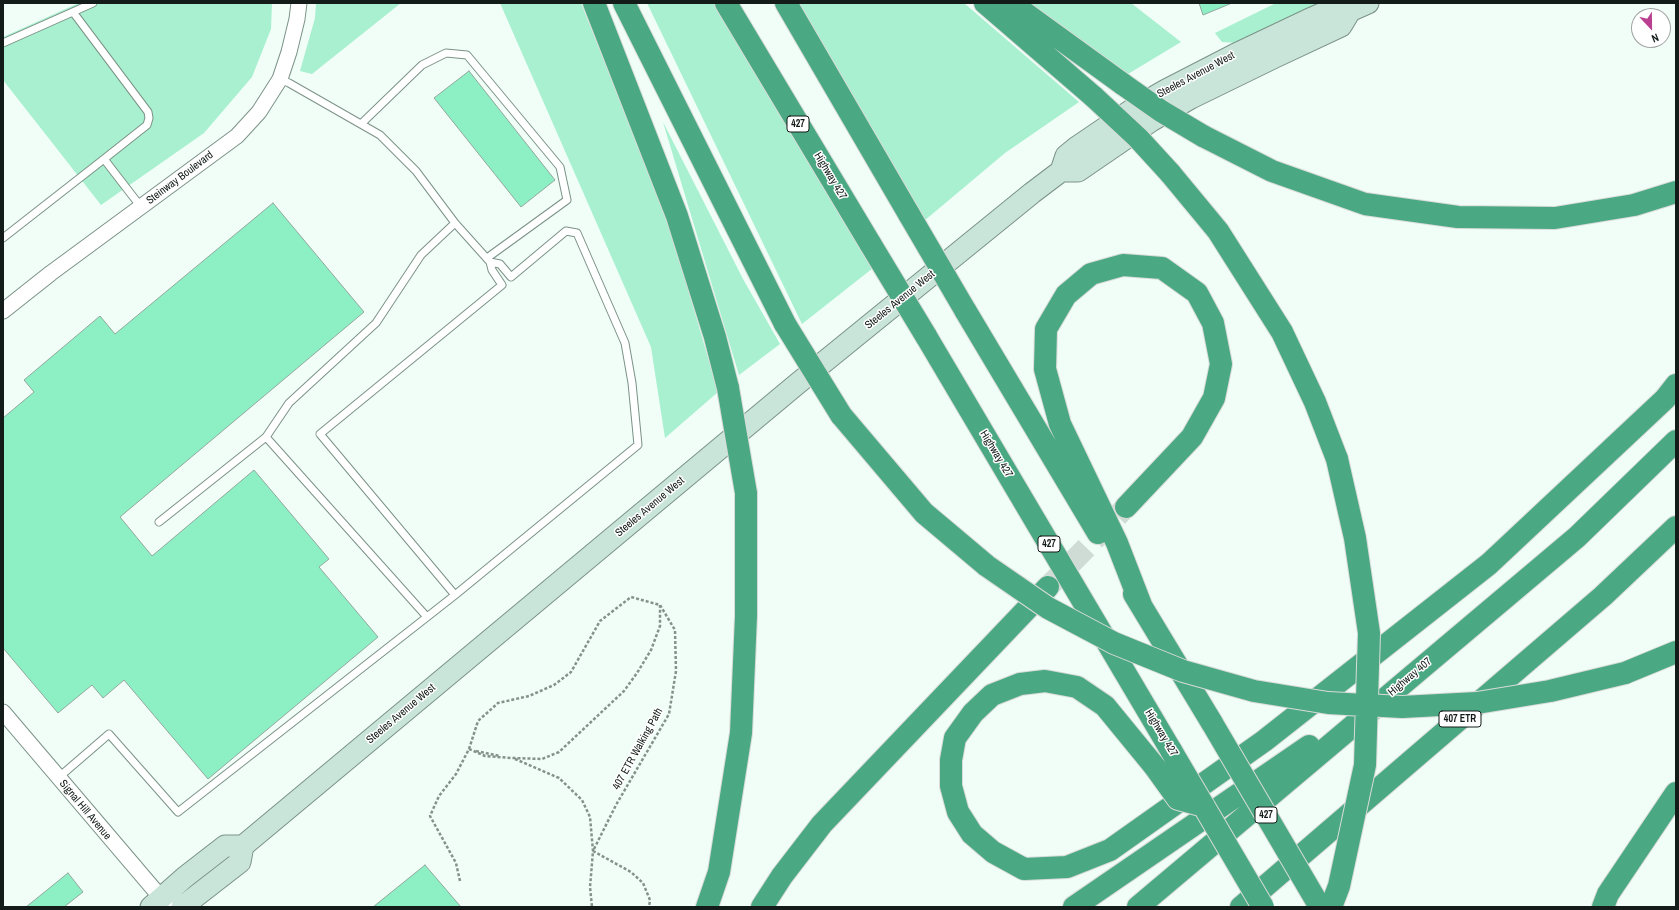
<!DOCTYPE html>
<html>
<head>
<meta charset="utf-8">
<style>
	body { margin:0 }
	#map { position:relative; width:1679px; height:910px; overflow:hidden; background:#f0fef7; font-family:"Archivo Narrow",sans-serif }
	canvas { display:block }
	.frame { position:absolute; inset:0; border:4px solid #131c18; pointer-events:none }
	.north { position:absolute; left:1631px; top:8px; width:40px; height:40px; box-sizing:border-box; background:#fff; border:1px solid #a1a4a3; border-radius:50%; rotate:158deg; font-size:11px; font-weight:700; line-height:16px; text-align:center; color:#131c18 }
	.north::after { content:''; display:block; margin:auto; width:14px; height:18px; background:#bb3f90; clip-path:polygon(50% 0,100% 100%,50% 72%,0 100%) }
</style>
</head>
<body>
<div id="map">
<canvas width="1679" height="910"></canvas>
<div class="frame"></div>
<div class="north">N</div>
</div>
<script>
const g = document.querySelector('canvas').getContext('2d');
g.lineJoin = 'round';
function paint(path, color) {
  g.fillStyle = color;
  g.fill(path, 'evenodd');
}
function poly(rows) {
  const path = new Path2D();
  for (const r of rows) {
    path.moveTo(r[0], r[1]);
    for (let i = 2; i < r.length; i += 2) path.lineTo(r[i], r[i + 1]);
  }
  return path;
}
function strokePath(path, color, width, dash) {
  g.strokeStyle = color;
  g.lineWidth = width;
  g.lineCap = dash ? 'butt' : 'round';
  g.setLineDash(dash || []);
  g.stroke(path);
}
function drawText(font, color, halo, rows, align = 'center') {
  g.font = font + ' "Archivo Narrow",sans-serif';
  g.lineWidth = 3;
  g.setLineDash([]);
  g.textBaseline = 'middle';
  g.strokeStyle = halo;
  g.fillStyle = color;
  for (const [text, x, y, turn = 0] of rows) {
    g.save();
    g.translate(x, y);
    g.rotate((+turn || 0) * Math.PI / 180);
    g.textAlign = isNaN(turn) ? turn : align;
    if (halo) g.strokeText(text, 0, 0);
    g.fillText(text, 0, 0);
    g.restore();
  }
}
paint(poly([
	[79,3,272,3,271,29,252,77,204,133,101,205,3,80,3,37],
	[316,3,401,3,312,74,300,71,315,18],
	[500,3,581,3,669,224,718,392,665,438,651,347],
	[647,3,717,3,873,268,802,324],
	[796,3,964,3,1079,102,1005,153,924,221],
	[1029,3,1131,3,1181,42,1128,74],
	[1276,3,1325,3,1236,43,1222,42,1215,33],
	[663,122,743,279,780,344,739,375]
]), '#a8f0cf');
const building = poly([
	[1199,3,1232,3,1203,15,1199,3],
	[469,71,555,180,521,207,434,98,469,71],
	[273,203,364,312,120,517,152,556,254,470,329,559,319,567,378,637,208,779,124,680,103,698,92,685,58,713,3,648,3,418,34,392,24,380,100,316,115,334,273,203],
	[425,865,461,907,373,907,425,865],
	[68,873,83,892,64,907,26,907,68,873]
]);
paint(building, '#8defc4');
strokePath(building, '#92a89d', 1);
strokePath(poly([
	[1048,587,1126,507]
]), '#cfdcd6', 22, [22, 11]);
const service = poly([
	[73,12,148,112,149,118,147,125,104,159],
	[3,43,93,3],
	[361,124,422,65,446,53,467,55,560,167,567,200,487,258],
	[455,223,490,262,492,270,502,285,320,434,455,595,638,445,632,383,625,343,577,233,566,231,511,277,500,264,490,262],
	[3,238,104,159,141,207],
	[266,437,289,403,376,323,421,255,455,223,416,171,380,135,289,83,280,79],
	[427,617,455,595],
	[58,778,109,734,178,812,427,617,266,437,159,522]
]);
const minor = poly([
	[3,311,51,273,237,136,259,112,280,79,289,52,297,19,299,3],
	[3,712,169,907]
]);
const secondary = poly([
	[1061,171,1066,156,1077,147,1133,109,1166,90,1234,55,1312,18,1330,10,1350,11,1368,3],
	[151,907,185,877,225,846,243,846],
	[182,907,240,862,243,846,797,384,1032,193,1061,171,1078,171,1151,121,1191,98,1275,57,1341,26,1350,11]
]);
const motorway = poly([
	[594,3,677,216,715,337,728,388],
	[624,3,785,324],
	[726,3,871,245],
	[786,3,910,216],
	[985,3,1094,97],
	[1011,3,1124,85],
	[1203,136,1272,171,1365,204,1458,217,1555,218,1634,205,1676,192],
	[1170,173,1218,231,1282,332,1315,402,1337,459],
	[965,310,1098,533],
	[926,336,1172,752],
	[841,415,924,513,987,566],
	[1126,507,1192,437,1214,398,1221,364,1213,323,1197,293,1162,268,1123,265,1091,274,1066,295,1046,329,1045,369,1060,424,1117,543,1141,605],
	[1134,594,1212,723],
	[1625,673,1676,652],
	[1155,767,1105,706,1077,687,1045,681,1020,684,992,695,973,713,955,738,951,760,951,786,958,812,972,834,993,852,1024,869,1067,867,1110,850,1264,741,1489,564,1665,399,1676,385],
	[707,907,719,872,741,733,746,616,746,493],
	[762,907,782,876,822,824,1048,587],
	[1074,907,1309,746],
	[1138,907,1577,537,1676,441],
	[1241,907,1603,596,1676,527],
	[1603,907,1608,894,1676,793]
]);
strokePath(service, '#7c9287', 9);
strokePath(minor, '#7c9287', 17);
strokePath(secondary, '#7c9287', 23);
strokePath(motorway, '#d9dbda', 24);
strokePath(poly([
	[469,749,485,756,512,758,542,759,559,752,624,691,637,673,651,650,660,626,660,605],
	[476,751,500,756],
	[515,759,559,778,582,800,590,817,593,851,590,887,592,907],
	[593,851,631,872,643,883,650,900,649,907],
	[460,881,456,863,430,816,439,796,456,774,469,749,478,721,498,703,529,696,554,685,571,672,600,621,631,597,660,605,675,630,676,671,669,714,616,805,593,851]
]), '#86918c', 2.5, [3, 2]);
strokePath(service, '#fff', 7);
strokePath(minor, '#fff', 15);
strokePath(secondary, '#c9e5da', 21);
strokePath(motorway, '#4aa982', 22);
const motorwayBridge = poly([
	[1124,85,1161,111,1203,136],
	[1094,97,1138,138,1170,173],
	[910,216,965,310],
	[871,245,926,336],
	[785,324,841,415],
	[728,388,746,493],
	[987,566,1048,608,1114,643,1183,671,1254,691,1328,703,1402,707,1477,703,1550,691,1625,673],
	[1212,723,1320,907],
	[1172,752,1263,907],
	[1155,767,1178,799,1204,806],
	[1331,907,1339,886,1365,765,1369,633,1355,538,1337,459]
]);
strokePath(motorwayBridge, '#d9dbda', 24, []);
strokePath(motorwayBridge, '#4aa982', 22);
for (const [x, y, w] of [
	[798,124,22],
	[1049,544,22],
	[1460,719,42],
	[1266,815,22]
]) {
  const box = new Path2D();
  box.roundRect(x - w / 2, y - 8, w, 16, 3);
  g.fillStyle = '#fff';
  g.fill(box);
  strokePath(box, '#131c18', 1);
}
drawText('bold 10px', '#131c18', null, [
	["427",798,124],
	["427",1049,544],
	["407 ETR",1460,719],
	["427",1266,815]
]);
drawText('11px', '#131c18', '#fff', [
	["Steeles Avenue West",1196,75,-28],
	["Highway 427",830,176,59],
	["Steinway Boulevard",180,178,-37],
	["Steeles Avenue West",900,300,-39],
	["Highway 427",996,454,59],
	["Steeles Avenue West",650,507,-40],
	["Highway 407",1410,677,-40],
	["Steeles Avenue West",401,714,-40],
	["Highway 427",1161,733,59],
	["407 ETR Walking Path",638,749,-61],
	["Signal Hill Avenue",85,810,50]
]);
</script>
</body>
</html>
